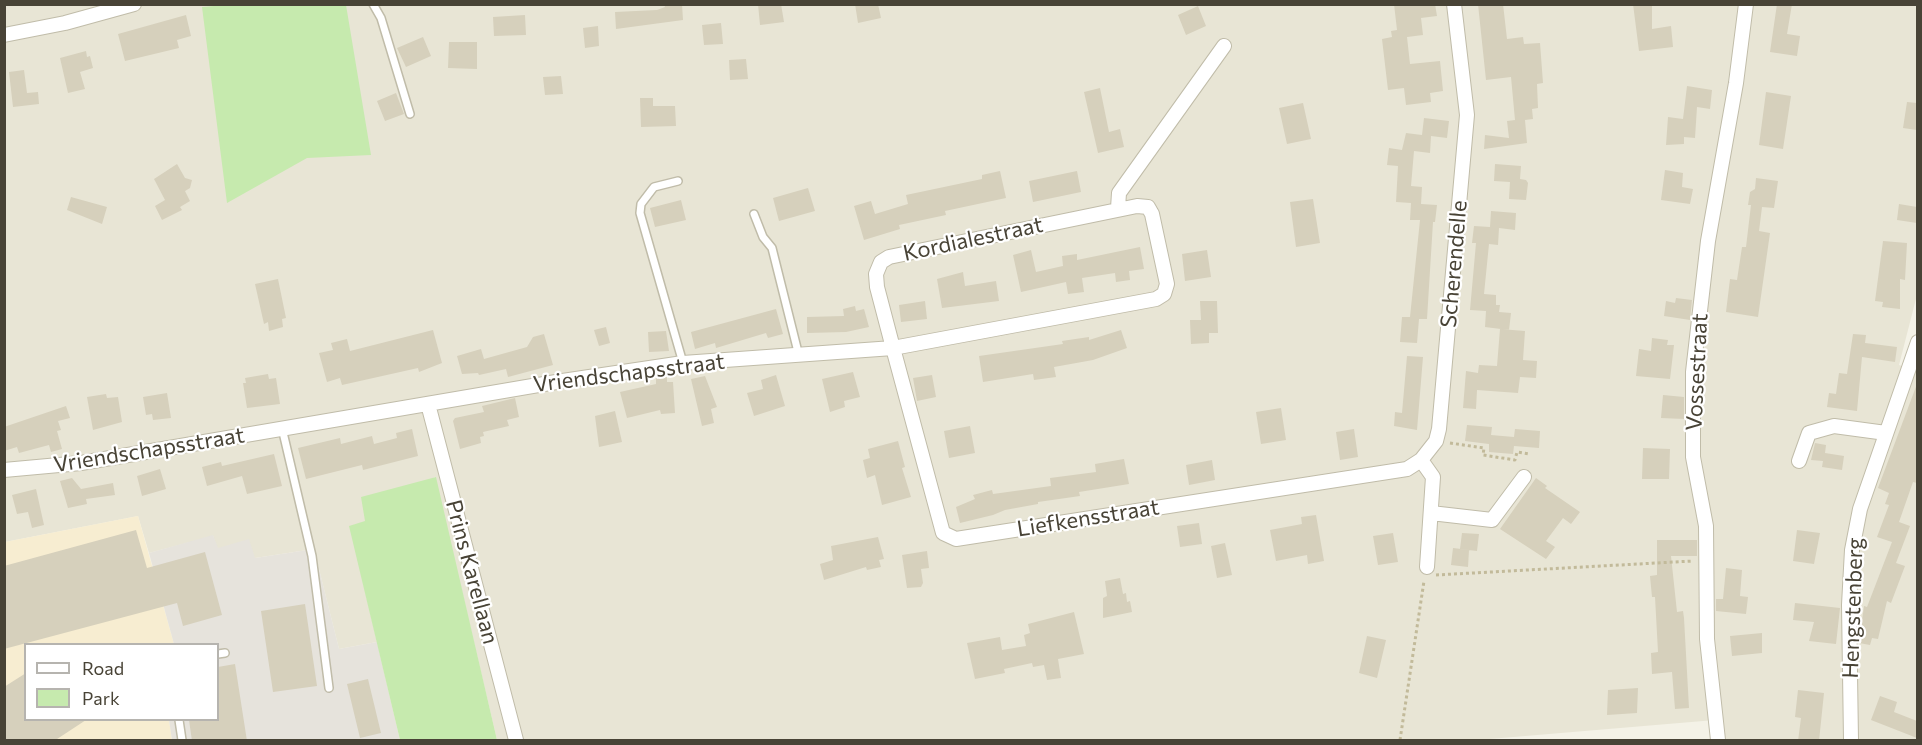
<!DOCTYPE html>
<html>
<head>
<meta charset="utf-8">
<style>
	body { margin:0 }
	#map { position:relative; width:1922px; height:745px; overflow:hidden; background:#f4f2e7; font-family:Commissioner,sans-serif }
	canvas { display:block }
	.frame { position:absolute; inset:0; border:6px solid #484336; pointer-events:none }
	.legend { position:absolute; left:24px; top:643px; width:195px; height:78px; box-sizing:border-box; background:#fff; border:2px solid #b6b4af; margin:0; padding:8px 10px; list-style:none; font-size:18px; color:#484336 }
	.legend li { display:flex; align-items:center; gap:12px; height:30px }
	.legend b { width:30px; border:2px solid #b6b4af }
</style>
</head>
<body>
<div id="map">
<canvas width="1922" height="745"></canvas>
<div class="frame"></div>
<ul class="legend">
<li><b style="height:8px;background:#fff"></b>Road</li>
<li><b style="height:16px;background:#c6eaae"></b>Park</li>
</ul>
</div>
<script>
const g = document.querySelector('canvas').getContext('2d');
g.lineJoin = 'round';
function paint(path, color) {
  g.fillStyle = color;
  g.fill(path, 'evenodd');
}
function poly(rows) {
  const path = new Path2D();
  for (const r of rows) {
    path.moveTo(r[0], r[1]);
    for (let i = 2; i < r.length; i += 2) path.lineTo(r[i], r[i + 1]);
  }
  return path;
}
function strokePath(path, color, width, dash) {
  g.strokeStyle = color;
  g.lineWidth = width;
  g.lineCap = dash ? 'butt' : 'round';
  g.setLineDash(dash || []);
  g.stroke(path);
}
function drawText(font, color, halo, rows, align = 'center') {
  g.font = font + ' Commissioner,sans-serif';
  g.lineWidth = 4.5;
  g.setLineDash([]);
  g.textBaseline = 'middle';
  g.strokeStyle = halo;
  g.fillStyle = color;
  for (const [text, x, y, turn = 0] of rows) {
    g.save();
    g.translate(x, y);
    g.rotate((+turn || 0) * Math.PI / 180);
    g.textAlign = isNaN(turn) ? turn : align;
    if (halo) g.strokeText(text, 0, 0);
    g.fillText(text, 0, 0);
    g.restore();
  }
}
paint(poly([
	[5,5,1917,5,1918,291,1899,365,1918,372,1917,740,1718,740,1715,720,1478,740,497,740,435,477,365,522,350,526,377,642,339,649,314,549,255,558,217,548,213,536,149,553,138,516,5,542]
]), '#e8e5d5');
paint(poly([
	[138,516,174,644,26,644,26,720,169,720,172,740,5,740,5,542]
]), '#f7edd1');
paint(poly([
	[213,535,218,548,249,539,255,558,314,549,339,649,377,642,400,740,172,740,169,720,218,720,218,644,174,644,149,553]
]), '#e6e3dc');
paint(poly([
	[226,5,346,5,371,155,307,158,227,203,202,7],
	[436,477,497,740,400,740,349,526,365,521,361,497]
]), '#c6eaae');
paint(poly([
	[664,4,682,4,683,20,616,29,615,12,657,10,665,7],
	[758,4,781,4,784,22,760,25],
	[855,4,878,4,881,18,858,23],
	[1394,4,1435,4,1437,16,1421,18,1423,35,1407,37,1410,64,1440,61,1443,91,1430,93,1431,102,1406,105,1404,88,1388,90,1382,39,1392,37,1391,31,1397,30],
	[1478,4,1503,4,1507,39,1523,37,1524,44,1540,43,1543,83,1537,84,1538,108,1532,109,1533,119,1525,120,1527,143,1484,149,1485,135,1509,138,1507,121,1515,120,1511,77,1486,80],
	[1633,4,1652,4,1652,29,1671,26,1673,47,1639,51],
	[1777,4,1792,4,1787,34,1800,36,1797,56,1770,52],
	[1198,6,1206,26,1186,35,1178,15],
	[186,15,191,36,177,40,179,48,125,61,118,34],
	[525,15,526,35,494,36,493,17],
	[721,23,723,44,704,45,702,25],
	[598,26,599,46,585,48,583,28],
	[423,37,431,56,406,67,397,48],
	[449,42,477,42,477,69,448,68],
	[86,51,87,57,90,56,93,68,80,72,85,89,68,93,60,58],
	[746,59,748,79,730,80,729,60],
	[24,70,27,93,38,92,39,104,13,107,9,72],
	[561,76,563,94,545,95,543,77],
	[1687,86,1712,90,1710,109,1697,107,1695,138,1684,137,1684,144,1666,145,1668,117,1683,119],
	[1100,88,1109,132,1120,129,1124,147,1098,153,1084,92],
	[1766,92,1791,96,1783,149,1759,145],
	[396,93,404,114,385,121,377,101],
	[640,98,653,98,653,106,675,106,676,126,641,127],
	[1907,102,1917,103,1917,130,1903,128],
	[1303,103,1311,139,1287,144,1279,108],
	[1424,118,1449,121,1447,138,1431,136,1430,153,1414,151,1411,186,1422,187,1421,204,1437,205,1435,222,1433,222,1427,319,1419,319,1417,343,1400,342,1402,317,1410,317,1420,220,1410,220,1411,203,1396,202,1398,166,1387,165,1389,148,1402,150,1406,133,1422,135],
	[177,164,185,178,192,180,190,188,185,191,190,201,180,207,182,210,162,220,155,206,165,200,154,179],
	[1495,164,1521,166,1520,179,1526,180,1528,183,1526,200,1509,199,1510,182,1494,181],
	[1665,170,1683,173,1682,187,1693,189,1690,204,1661,200],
	[1000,171,1006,198,945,211,946,215,899,225,900,229,864,240,854,206,871,201,875,214,908,204,906,195,982,179,982,175],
	[1077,171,1081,192,1033,202,1029,181],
	[1756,178,1778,181,1774,208,1762,207,1759,231,1770,233,1758,317,1726,312,1730,279,1737,280,1742,247,1746,247,1751,205,1748,205,1750,192,1755,189],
	[808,188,815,211,779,221,773,198],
	[71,197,107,207,102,224,67,210],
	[1313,199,1320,243,1296,247,1290,202],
	[681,200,686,220,655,227,650,208],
	[1899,204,1917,207,1917,223,1897,220],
	[1491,211,1516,213,1515,230,1499,228,1498,245,1489,244,1484,294,1496,295,1496,305,1500,305,1499,312,1511,313,1509,330,1485,327,1486,311,1470,310,1476,243,1472,243,1474,226,1490,227],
	[1883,241,1907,243,1905,280,1900,279,1900,309,1882,307,1883,302,1875,301],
	[1140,247,1144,269,1129,271,1130,280,1116,282,1115,273,1082,278,1084,292,1068,294,1066,282,1021,292,1013,255,1031,250,1036,272,1063,266,1062,256,1077,254,1077,260],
	[1207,250,1211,277,1185,281,1182,254],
	[963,272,965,286,996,281,999,301,942,308,937,279],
	[278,279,286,318,282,319,283,327,269,331,268,322,264,324,255,284],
	[1676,298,1692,300,1690,320,1664,316,1666,301,1675,303],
	[925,301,927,319,901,322,899,305],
	[1200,301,1217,301,1218,333,1209,333,1209,343,1191,344,1190,320,1201,320],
	[855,306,856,311,864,309,869,327,846,332,807,333,807,317,844,316,843,309],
	[776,309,783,334,768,338,766,333,716,348,715,343,695,349,691,332],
	[606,327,610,343,599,346,594,330],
	[1500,329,1525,331,1523,360,1537,361,1536,378,1520,377,1518,393,1477,390,1476,409,1463,408,1466,371,1478,373,1479,365,1497,366],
	[433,330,442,363,419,372,418,368,342,385,340,378,327,382,319,353,333,350,331,343,347,339,350,351],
	[1121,330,1127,348,1093,360,1054,367,1056,377,1034,380,1033,374,983,382,979,356,1063,344,1062,341,1089,337,1089,340],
	[666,331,669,351,649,352,648,332],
	[544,334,553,365,508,377,506,369,479,375,478,373,462,374,457,356,481,349,484,359,527,347,533,337],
	[1853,334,1866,335,1865,343,1897,347,1895,362,1862,357,1857,411,1827,407,1829,393,1836,394,1839,373,1847,374],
	[1652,338,1668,340,1667,345,1674,345,1670,379,1636,376,1639,349,1651,351],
	[1407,356,1423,357,1417,430,1394,426,1395,412,1402,413],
	[853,372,860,397,844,401,845,407,830,412,822,379],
	[268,374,269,379,276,378,280,404,247,408,243,383,246,383,245,378],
	[776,375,785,406,754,416,747,393,763,389,761,380],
	[932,375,936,397,917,401,913,378],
	[667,376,667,382,673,382,675,413,661,414,660,410,627,418,620,392,656,384,656,377],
	[705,376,717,407,711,409,714,423,702,426,691,379],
	[1917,384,1917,483,1913,482,1899,522,1910,526,1896,563,1905,566,1891,603,1887,601,1878,639,1872,638,1870,645,1859,643,1864,606,1867,607,1892,542,1877,537,1889,505,1885,504,1889,493,1878,488],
	[167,393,171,418,153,420,152,414,146,415,143,397],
	[106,394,107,398,118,397,122,422,93,430,87,397],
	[1663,395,1684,397,1684,419,1661,418],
	[515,398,519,417,507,420,509,426,483,432,484,436,480,437,481,443,460,449,453,421,455,418,484,412,482,406],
	[66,406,70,418,58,421,61,430,57,431,62,449,51,452,49,445,19,453,17,447,4,451,4,427],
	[1281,408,1286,440,1261,444,1256,412],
	[615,411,622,442,599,447,595,416],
	[1467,425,1492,427,1491,435,1514,437,1515,429,1540,431,1539,448,1514,446,1513,454,1489,452,1489,444,1465,441],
	[970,426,975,453,949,458,944,431],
	[412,429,418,456,363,470,362,465,306,479,298,448,340,438,341,444,372,436,374,444,397,438,396,433],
	[1354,429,1358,457,1340,460,1336,432],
	[898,441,905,467,902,468,911,497,882,505,875,475,867,478,863,460,870,458,868,449],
	[1815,443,1826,445,1825,453,1844,456,1842,470,1822,467,1823,461,1811,460],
	[1643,448,1670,449,1669,479,1642,479],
	[274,454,282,486,247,494,242,476,207,486,202,467,221,462,222,466],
	[1124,459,1129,484,1079,492,1080,496,1038,502,1038,504,1005,510,993,515,960,523,956,507,975,499,973,495,992,490,993,494,1051,486,1050,478,1096,472,1095,464],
	[1212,460,1215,480,1189,485,1186,465],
	[160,469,166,489,142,496,137,476],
	[72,478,81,489,113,483,115,495,86,499,87,504,68,508,60,481],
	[1536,478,1547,486,1545,488,1580,512,1571,524,1563,518,1546,541,1555,547,1546,559,1500,529],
	[36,489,44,525,32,528,28,512,17,514,12,495],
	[1316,515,1324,561,1308,564,1307,555,1276,561,1270,530,1302,524,1301,517],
	[1199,523,1202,544,1180,547,1177,526],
	[136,530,147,568,205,552,222,615,183,626,177,603,4,649,4,566],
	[1797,530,1820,533,1814,564,1793,561],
	[1393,533,1398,562,1378,565,1373,536],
	[1462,533,1479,534,1477,551,1460,549],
	[878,537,884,559,879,560,881,567,867,570,866,567,824,580,820,564,833,560,831,546],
	[1657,540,1697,540,1697,556,1671,556,1677,612,1683,611,1684,618,1689,708,1675,709,1672,672,1652,674,1651,653,1658,652,1655,597,1652,597,1650,576,1657,575],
	[1225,543,1232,575,1217,578,1211,546],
	[1453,548,1469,550,1468,567,1451,565],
	[927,551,929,568,921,569,923,583,921,587,907,588,902,555],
	[1726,568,1742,570,1740,596,1748,597,1746,614,1716,611,1716,599,1723,599],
	[1120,578,1123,594,1126,593,1127,602,1130,601,1132,612,1103,618,1103,598,1107,596,1105,581],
	[1795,603,1840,608,1836,644,1809,641,1814,622,1793,620],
	[305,604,317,686,273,692,261,611],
	[1074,612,1084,654,1058,659,1061,678,1047,680,1044,665,1033,667,1032,663,1004,669,1005,673,975,679,967,643,1000,637,1002,650,1026,646,1024,635,1030,633,1028,624],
	[1762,633,1762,653,1732,656,1730,636],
	[1367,636,1386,640,1377,678,1359,673],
	[235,664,247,741,192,741,189,720,218,720,218,667],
	[26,673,26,720,86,720,54,741,4,741,4,687],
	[368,679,381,733,360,738,347,684],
	[1638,688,1637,713,1607,715,1608,690],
	[1798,690,1824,693,1819,741,1798,741,1801,718,1795,717],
	[1880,696,1897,702,1894,712,1917,721,1917,738,1871,720]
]), '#d6d0bc');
const service = poly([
	[373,4,381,18,410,114],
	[678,181,654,187,641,204,640,213,683,363],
	[754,214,763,237,772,248,799,356],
	[282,428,312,556,329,688],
	[218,654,225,653],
	[179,720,182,740]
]);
const minor = poly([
	[4,35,65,23,134,4],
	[1118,208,1119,193,1224,46],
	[428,404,516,740],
	[1799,461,1809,433,1834,426,1886,433],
	[4,470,81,463,556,382,683,363,893,348,1156,299,1164,294,1167,284,1152,214,1148,207,1137,206,889,257,881,262,876,274,877,287,893,348,943,533,956,539,1407,469,1421,460],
	[1431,513,1492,520,1524,477],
	[1427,567,1433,477,1421,460,1436,441,1439,429,1467,115,1454,4],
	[1718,740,1707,639,1706,526,1693,457,1693,372,1708,241,1736,83,1746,4],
	[1851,740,1849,605,1852,550,1860,509,1918,342]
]);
strokePath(service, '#c0bca9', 10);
strokePath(minor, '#c0bca9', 16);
strokePath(poly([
	[1450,443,1484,448,1483,455,1515,460,1517,452,1529,454],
	[1436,575,1693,561],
	[1400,740,1424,581]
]), '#c2ba9a', 3, [3, 3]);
strokePath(service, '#fff', 7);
strokePath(minor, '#fff', 14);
drawText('22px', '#484336', '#fff', [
	["Kordialestraat",973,239,-12],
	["Scherendelle",1454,264,-85],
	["Vossestraat",1697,372,-87],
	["Vriendschapsstraat",629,373,-7],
	["Vriendschapsstraat",149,450,-9],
	["Liefkensstraat",1088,518,-9],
	["Prins Karellaan",472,572,75],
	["Hengstenberg",1853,608,-88]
]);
</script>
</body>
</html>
